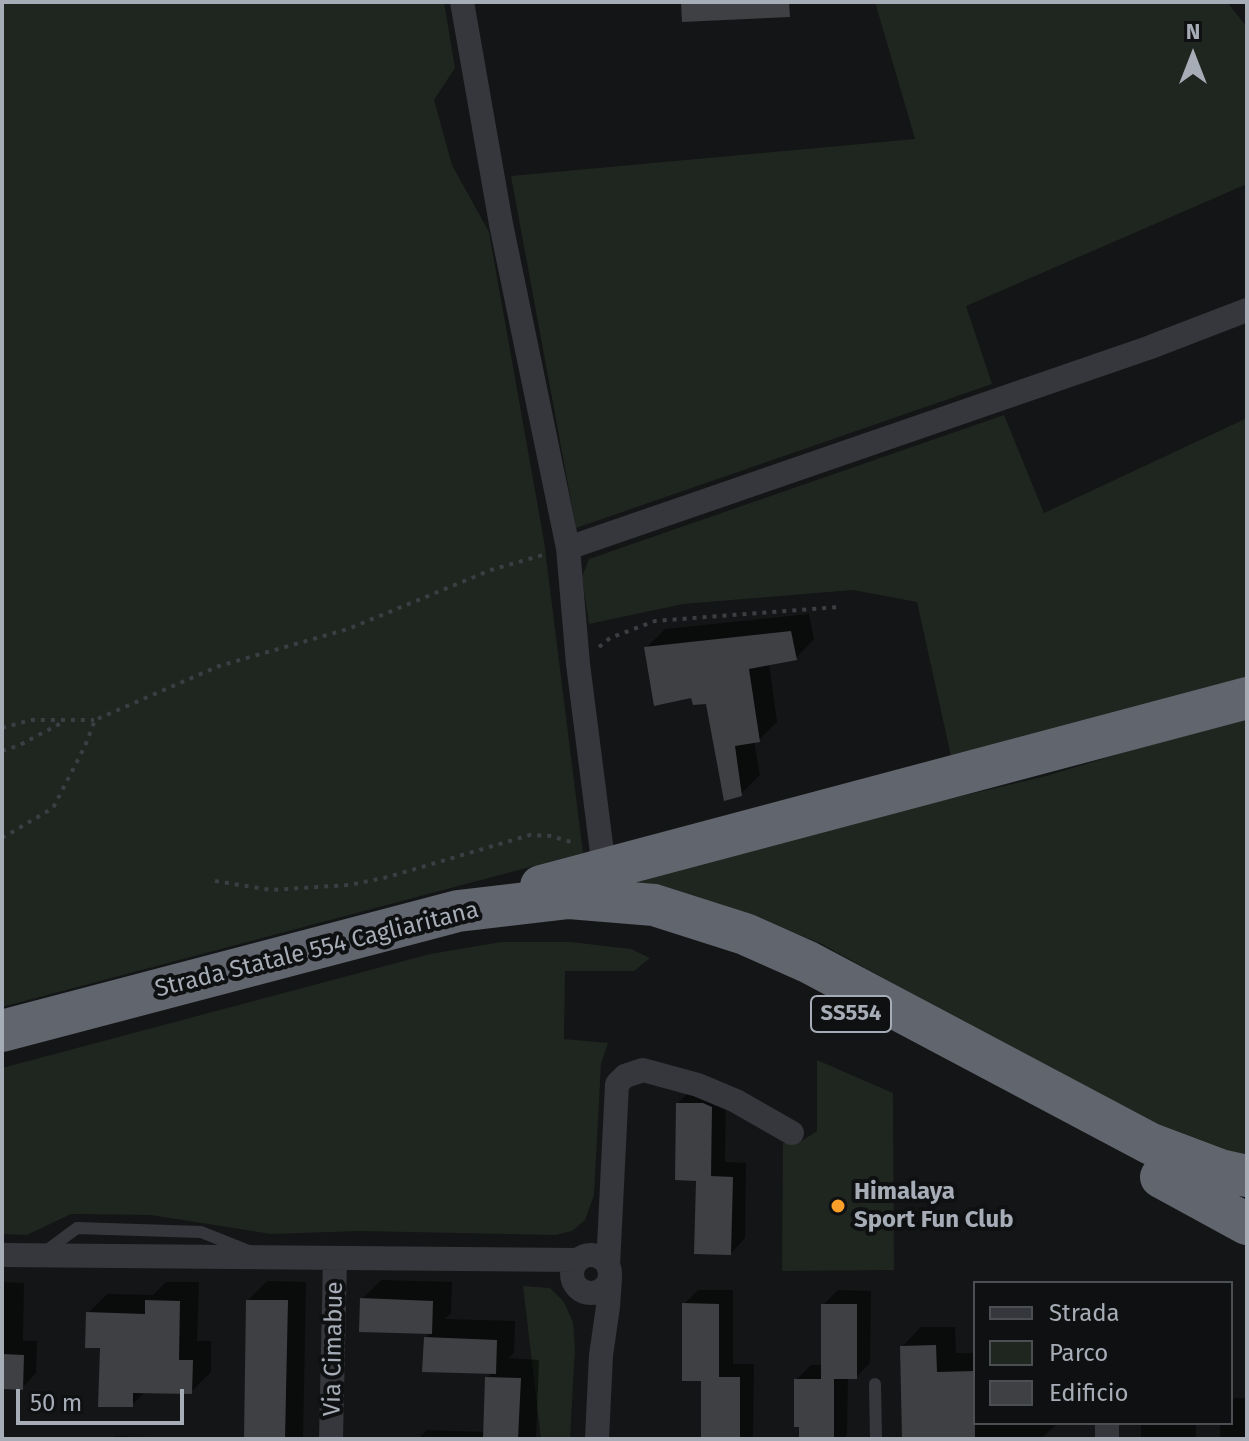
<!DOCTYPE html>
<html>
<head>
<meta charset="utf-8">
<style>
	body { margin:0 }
	#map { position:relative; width:1249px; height:1441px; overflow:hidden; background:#141516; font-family:"Fira Sans",sans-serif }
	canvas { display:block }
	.frame { position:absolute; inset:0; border:4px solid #a6adb7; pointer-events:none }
	.legend { position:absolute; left:973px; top:1281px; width:260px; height:144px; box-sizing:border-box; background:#0f1011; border:2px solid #4b4f53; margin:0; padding:10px 14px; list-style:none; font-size:24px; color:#a6adb7 }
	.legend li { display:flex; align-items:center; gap:16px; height:40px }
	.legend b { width:40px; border:2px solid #4b4f53 }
	.north { position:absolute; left:1153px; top:16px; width:80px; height:80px; -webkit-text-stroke:6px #0f1011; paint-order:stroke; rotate:0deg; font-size:22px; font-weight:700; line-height:32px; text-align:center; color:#a6adb7 }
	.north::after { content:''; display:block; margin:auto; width:28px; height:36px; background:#a6adb7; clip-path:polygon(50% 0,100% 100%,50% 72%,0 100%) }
	.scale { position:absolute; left:16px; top:1389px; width:168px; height:36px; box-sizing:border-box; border:4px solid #a6adb7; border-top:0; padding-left:10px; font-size:24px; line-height:28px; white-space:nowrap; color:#a6adb7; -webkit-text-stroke:6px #0f1011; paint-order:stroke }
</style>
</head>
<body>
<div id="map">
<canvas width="1249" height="1441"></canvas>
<div class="frame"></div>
<ul class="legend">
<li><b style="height:10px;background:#35373c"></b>Strada</li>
<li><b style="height:22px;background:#1e261f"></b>Parco</li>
<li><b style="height:22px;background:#3e4043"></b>Edificio</li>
</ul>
<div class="north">N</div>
<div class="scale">50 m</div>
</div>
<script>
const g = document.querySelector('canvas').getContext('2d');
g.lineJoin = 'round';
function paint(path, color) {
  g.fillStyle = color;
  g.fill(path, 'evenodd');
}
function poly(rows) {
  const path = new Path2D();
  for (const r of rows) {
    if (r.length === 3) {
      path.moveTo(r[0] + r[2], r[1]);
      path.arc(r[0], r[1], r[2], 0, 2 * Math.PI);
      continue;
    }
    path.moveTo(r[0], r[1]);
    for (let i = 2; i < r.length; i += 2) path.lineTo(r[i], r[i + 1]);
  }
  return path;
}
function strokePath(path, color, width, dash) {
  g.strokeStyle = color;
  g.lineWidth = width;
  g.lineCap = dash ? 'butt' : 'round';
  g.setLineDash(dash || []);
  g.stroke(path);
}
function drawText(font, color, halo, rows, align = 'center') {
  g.font = font + ' "Fira Sans",sans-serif';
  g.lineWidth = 8;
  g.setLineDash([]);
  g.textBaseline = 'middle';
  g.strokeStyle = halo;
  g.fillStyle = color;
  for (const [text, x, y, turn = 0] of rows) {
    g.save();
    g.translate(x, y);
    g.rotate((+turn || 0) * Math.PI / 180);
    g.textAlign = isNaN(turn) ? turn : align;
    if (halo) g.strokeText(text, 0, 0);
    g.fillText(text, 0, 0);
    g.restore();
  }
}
paint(poly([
	[2,2,444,2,455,68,434,100,452,165,489,232,544,541,583,853,2,1007],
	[875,2,1227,2,1247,27,1247,184,966,306,992,384,576,528,511,176,915,139],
	[1004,415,1044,513,1247,418,1247,683,951,756,917,602,853,590,683,604,589,624,582,577,589,559],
	[1247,715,1247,1157,1157,1129,820,943,740,911,636,889,633,874,1046,776],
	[501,942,571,942,631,949,650,958,634,971,565,971,564,1039,608,1043,601,1064,594,1195,585,1220,572,1231,556,1235,359,1231,271,1234,151,1215,71,1214,27,1235,2,1234,2,1068,430,954],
	[817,1060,893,1093,894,1270,782,1271,783,1143,800,1142,817,1131],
	[523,1286,550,1288,564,1302,573,1322,575,1349,570,1439,541,1439]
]), '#1e261f');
paint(poly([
	[809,614,814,639,796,658,769,663,777,722,759,740,754,741,760,775,741,794,708,702,693,696,646,648,665,629],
	[692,1089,726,1093,725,1162,746,1163,745,1238,731,1253,698,1179,678,1103],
	[381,1280,452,1282,451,1313,445,1319,515,1321,514,1353,509,1358,539,1360,536,1439,418,1439,427,1430,486,1432,487,1378,493,1372,426,1338,431,1332,362,1299],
	[267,1281,306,1282,303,1439,246,1439,248,1300],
	[2,1282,24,1283,23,1341,37,1341,36,1373,22,1388,2,1387],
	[166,1282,199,1282,197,1341,211,1341,211,1372,191,1392,146,1391,132,1405,88,1313,107,1294,153,1295],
	[698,1290,733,1290,733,1364,754,1364,753,1436,750,1439,703,1439,703,1379,684,1304],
	[838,1290,871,1291,870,1363,856,1377,848,1377,847,1435,844,1439,801,1439,796,1380,811,1365,823,1365,823,1305],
	[921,1327,955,1327,956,1353,975,1353,975,1423,1058,1423,1042,1438,904,1439,902,1347],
	[1234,1398,1247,1398,1247,1439,1220,1439,1220,1423,1231,1423,1231,1401],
	[1141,1423,1196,1423,1196,1439,1141,1439],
	[115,1436,189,1438,189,1439,113,1439]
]), '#0007');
paint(poly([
	[681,2,789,2,790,17,682,22],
	[791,631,797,660,749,669,760,742,735,746,742,796,724,801,706,704,693,705,691,698,654,706,644,647],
	[676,1103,703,1103,712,1107,711,1176,733,1177,731,1255,694,1254,696,1181,675,1180],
	[360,1298,433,1301,432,1334,359,1332],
	[145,1300,180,1301,179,1360,193,1360,192,1394,133,1393,133,1407,98,1407,100,1348,85,1348,86,1312,145,1314],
	[246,1300,288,1300,285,1439,244,1439],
	[682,1303,719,1304,719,1377,740,1377,740,1439,701,1439,701,1381,682,1381],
	[821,1304,857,1304,857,1379,821,1379],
	[424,1337,497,1340,496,1374,422,1372],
	[936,1345,937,1372,975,1371,975,1439,902,1439,900,1346],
	[2,1354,24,1355,23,1390,2,1389],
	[485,1377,521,1378,518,1439,483,1439],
	[794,1379,834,1379,834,1439,799,1439,799,1427,794,1427]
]), '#3e4043');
strokePath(poly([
	[599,647,610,638,655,621,838,607],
	[2,728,31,720,94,720],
	[2,751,20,745,65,721],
	[2,838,53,808,85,746,95,720,219,666,348,629,491,570,546,554],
	[215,881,271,890,349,885,388,877,530,835,550,836,575,843]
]), '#3b3e43', 4, [4, 6]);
strokePath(poly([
	[46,1251,77,1228,201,1232,249,1251],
	[875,1384,876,1439]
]), '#35373c', 12);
strokePath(poly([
	[462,2,501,224,568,548,578,664,604,868],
	[568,548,1148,348,1247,310],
	[2,1255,578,1260],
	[591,1274,19],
	[608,1266,617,1084,625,1076,643,1070,698,1085,736,1101,792,1133],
	[1107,1423,1107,1439],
	[331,1439,335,1258],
	[597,1439,601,1355,608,1307,610,1278]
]), '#35373c', 24);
strokePath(poly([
	[541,886,1247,698],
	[2,1031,458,911,569,898,654,905,745,934,808,962,1151,1144,1220,1170,1247,1176],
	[1161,1177,1247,1224]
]), '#61656d', 42);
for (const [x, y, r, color] of [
	[838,1206,8,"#f99f2a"]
]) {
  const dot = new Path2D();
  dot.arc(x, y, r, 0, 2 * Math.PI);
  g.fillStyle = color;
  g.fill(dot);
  strokePath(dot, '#0f1011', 3);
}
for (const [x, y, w] of [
	[851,1014,80]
]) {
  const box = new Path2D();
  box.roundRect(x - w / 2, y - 18, w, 36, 6);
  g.fillStyle = '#0f1011';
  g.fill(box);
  strokePath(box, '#a6adb7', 2);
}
drawText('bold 22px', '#a6adb7', null, [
	["SS554",851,1014]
]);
drawText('24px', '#a6adb7', '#0f1011', [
	["Strada Statale 554 Cagliaritana",317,950,-14],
	["Via Cimabue",334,1349,-89]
]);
drawText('bold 24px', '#a6adb7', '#0f1011', [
	["Himalaya",854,1192],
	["Sport Fun Club",854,1220]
], 'left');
</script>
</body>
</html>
